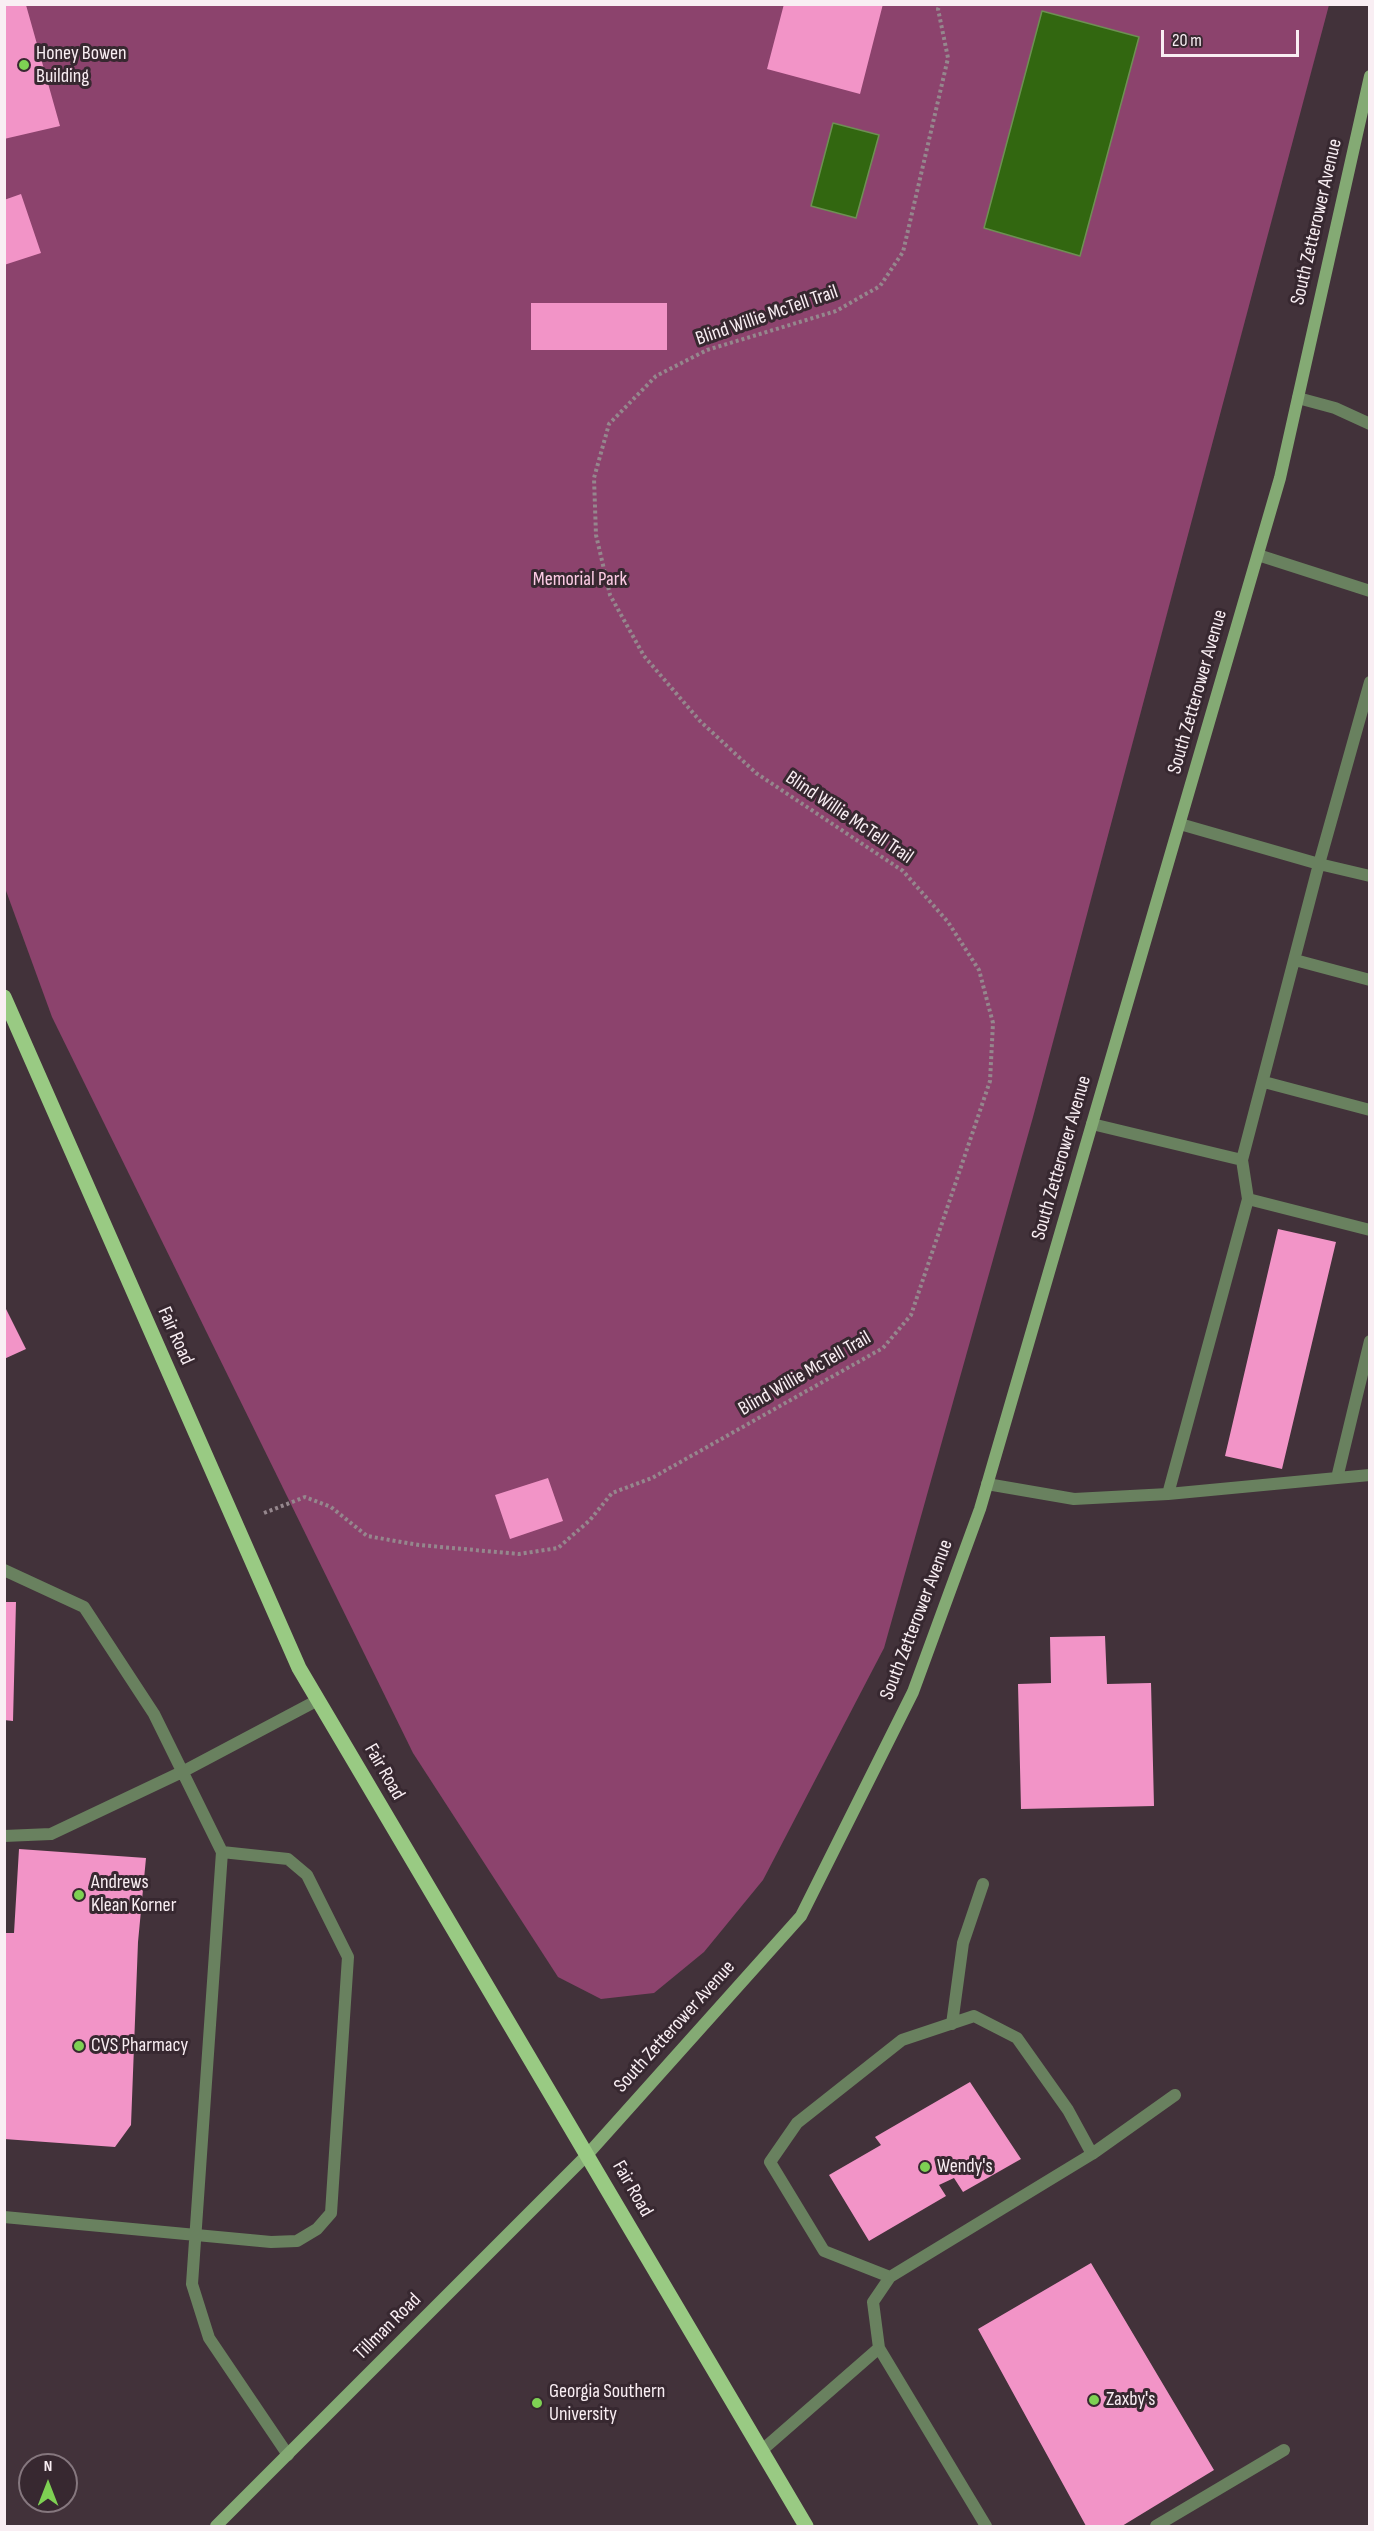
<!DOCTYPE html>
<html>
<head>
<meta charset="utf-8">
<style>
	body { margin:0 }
	#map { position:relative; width:1374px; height:2531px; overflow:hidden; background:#42323a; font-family:"Sofia Sans Condensed",sans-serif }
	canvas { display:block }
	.frame { position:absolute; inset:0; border:6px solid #f9eef3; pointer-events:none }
	.north { position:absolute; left:18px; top:2453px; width:60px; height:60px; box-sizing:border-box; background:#372830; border:2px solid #85777e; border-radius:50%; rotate:0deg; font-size:16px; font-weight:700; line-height:24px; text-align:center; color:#f9eef3 }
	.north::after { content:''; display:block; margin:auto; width:21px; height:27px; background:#7ed153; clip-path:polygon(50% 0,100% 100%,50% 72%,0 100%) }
	.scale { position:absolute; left:1161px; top:30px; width:138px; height:27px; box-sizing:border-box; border:3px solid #f9eef3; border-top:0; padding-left:8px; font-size:18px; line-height:21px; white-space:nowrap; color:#f9eef3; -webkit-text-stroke:4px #372830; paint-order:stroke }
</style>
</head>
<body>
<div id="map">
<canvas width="1374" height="2531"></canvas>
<div class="frame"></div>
<div class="north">N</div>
<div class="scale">20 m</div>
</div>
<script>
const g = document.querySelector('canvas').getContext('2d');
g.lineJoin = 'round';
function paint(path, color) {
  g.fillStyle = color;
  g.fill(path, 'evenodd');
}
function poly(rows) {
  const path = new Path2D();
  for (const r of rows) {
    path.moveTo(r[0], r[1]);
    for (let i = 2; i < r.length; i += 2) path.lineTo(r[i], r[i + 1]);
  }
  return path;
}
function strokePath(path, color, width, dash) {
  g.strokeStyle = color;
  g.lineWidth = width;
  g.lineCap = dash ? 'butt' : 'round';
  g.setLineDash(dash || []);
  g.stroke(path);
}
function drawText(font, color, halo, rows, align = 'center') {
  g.font = font + ' "Sofia Sans Condensed",sans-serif';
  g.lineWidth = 6;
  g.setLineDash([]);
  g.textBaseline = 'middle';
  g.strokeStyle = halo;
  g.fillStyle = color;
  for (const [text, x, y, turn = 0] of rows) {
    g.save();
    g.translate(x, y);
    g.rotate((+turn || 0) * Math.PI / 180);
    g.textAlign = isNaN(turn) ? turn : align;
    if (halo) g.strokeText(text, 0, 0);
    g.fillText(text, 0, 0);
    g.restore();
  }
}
paint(poly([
	[5,5,1329,5,1033,1117,884,1648,763,1880,704,1952,654,1993,601,1999,558,1977,413,1753,52,1017,5,888]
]), '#8c436d');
const water = poly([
	[1042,11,1139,37,1080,256,984,228,1042,11],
	[833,123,879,135,856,218,811,206,833,123]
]);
paint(water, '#326710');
strokePath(water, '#6e9054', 1.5);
paint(poly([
	[784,4,883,4,860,94,767,69],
	[4,5,26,5,60,126,4,139],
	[21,194,41,253,4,265,4,200],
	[531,303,667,303,667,350,531,350],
	[1278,1229,1336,1242,1282,1469,1225,1456],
	[4,1305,26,1349,4,1359],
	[548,1478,563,1521,510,1539,495,1495],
	[4,1602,16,1602,13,1721,4,1720],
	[1105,1636,1107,1684,1151,1683,1154,1806,1021,1809,1018,1684,1051,1683,1050,1637],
	[19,1849,146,1858,138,1942,131,2125,115,2147,4,2139,4,1933,14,1933],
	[970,2082,1021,2159,963,2192,954,2178,939,2185,946,2196,869,2241,829,2175,881,2145,875,2137],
	[1091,2263,1214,2470,1122,2526,1086,2526,978,2329]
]), '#f294c7');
strokePath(poly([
	[264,1513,305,1497,331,1507,367,1536,419,1545,519,1554,558,1548,590,1520,612,1493,652,1478,883,1348,911,1315,990,1081,993,1023,979,970,948,922,903,871,756,773,700,721,644,656,610,595,596,535,594,478,609,424,656,376,707,350,836,311,880,286,903,252,948,58,938,9,940,4]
]), '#95878d', 4, [3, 3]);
strokePath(poly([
	[1298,398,1335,408,1370,424],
	[1258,555,1370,591],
	[1180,824,1319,864,1370,876],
	[1295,960,1370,980],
	[1264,1082,1370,1110],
	[1092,1124,1242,1160],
	[1248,1199,1370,1230],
	[1337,1478,1370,1475],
	[987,1484,1074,1499,1168,1494,1248,1199,1242,1160,1319,864,1370,682],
	[1168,1494,1337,1478,1370,1341],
	[4,1570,84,1607,154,1714,222,1852,192,2284,209,2338,288,2455],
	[4,1836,51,1834,184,1771,318,1700],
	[952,2024,963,1943,983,1884],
	[1092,2154,1175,2095],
	[4,2217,271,2242,297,2241,317,2229,331,2213,348,1957,307,1875,288,1859,222,1852],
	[879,2348,873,2302,890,2277,1092,2154,1068,2110,1017,2038,974,2016,902,2040,797,2123,770,2162,824,2251,890,2277],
	[761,2451,879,2348,986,2526],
	[1156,2526,1284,2450]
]), '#69815f', 12);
strokePath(poly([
	[216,2526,587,2155,801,1916,913,1692,980,1509,1280,478,1370,76]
]), '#84aa74', 12);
strokePath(poly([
	[4,997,299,1668,806,2526]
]), '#99ca83', 15);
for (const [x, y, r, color] of [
	[24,65,6,"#7ed153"],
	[79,1895,6,"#7ed153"],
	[79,2046,6,"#7ed153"],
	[925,2167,6,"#7ed153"],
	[1094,2400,6,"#7ed153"],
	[537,2403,6,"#7ed153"]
]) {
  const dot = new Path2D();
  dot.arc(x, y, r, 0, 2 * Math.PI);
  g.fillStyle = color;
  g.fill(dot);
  strokePath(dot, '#372830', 2);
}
drawText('20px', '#f9eef3', '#372830', [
	["Honey Bowen",36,54],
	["Building",36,77],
	["Andrews",91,1883],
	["Klean Korner",91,1906],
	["CVS Pharmacy",91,2046],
	["Wendy's",937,2167],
	["Georgia Southern",549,2392],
	["University",549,2415],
	["Zaxby's",1106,2400]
], 'left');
drawText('20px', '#f9eef3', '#372830', [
	["South Zetterower Avenue",1317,222,-77],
	["Blind Willie McTell Trail",767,316,-19],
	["South Zetterower Avenue",1198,692,-74],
	["Blind Willie McTell Trail",849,818,34],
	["South Zetterower Avenue",1062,1158,-74],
	["Fair Road",175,1336,66],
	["Blind Willie McTell Trail",805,1374,-30],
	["South Zetterower Avenue",917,1620,-69],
	["Fair Road",384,1772,60],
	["South Zetterower Avenue",675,2027,-48],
	["Fair Road",632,2189,60],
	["Tillman Road",388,2327,-45]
]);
drawText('20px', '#fdcce5', '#372830', [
	["Memorial Park",580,580]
]);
</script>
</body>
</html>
